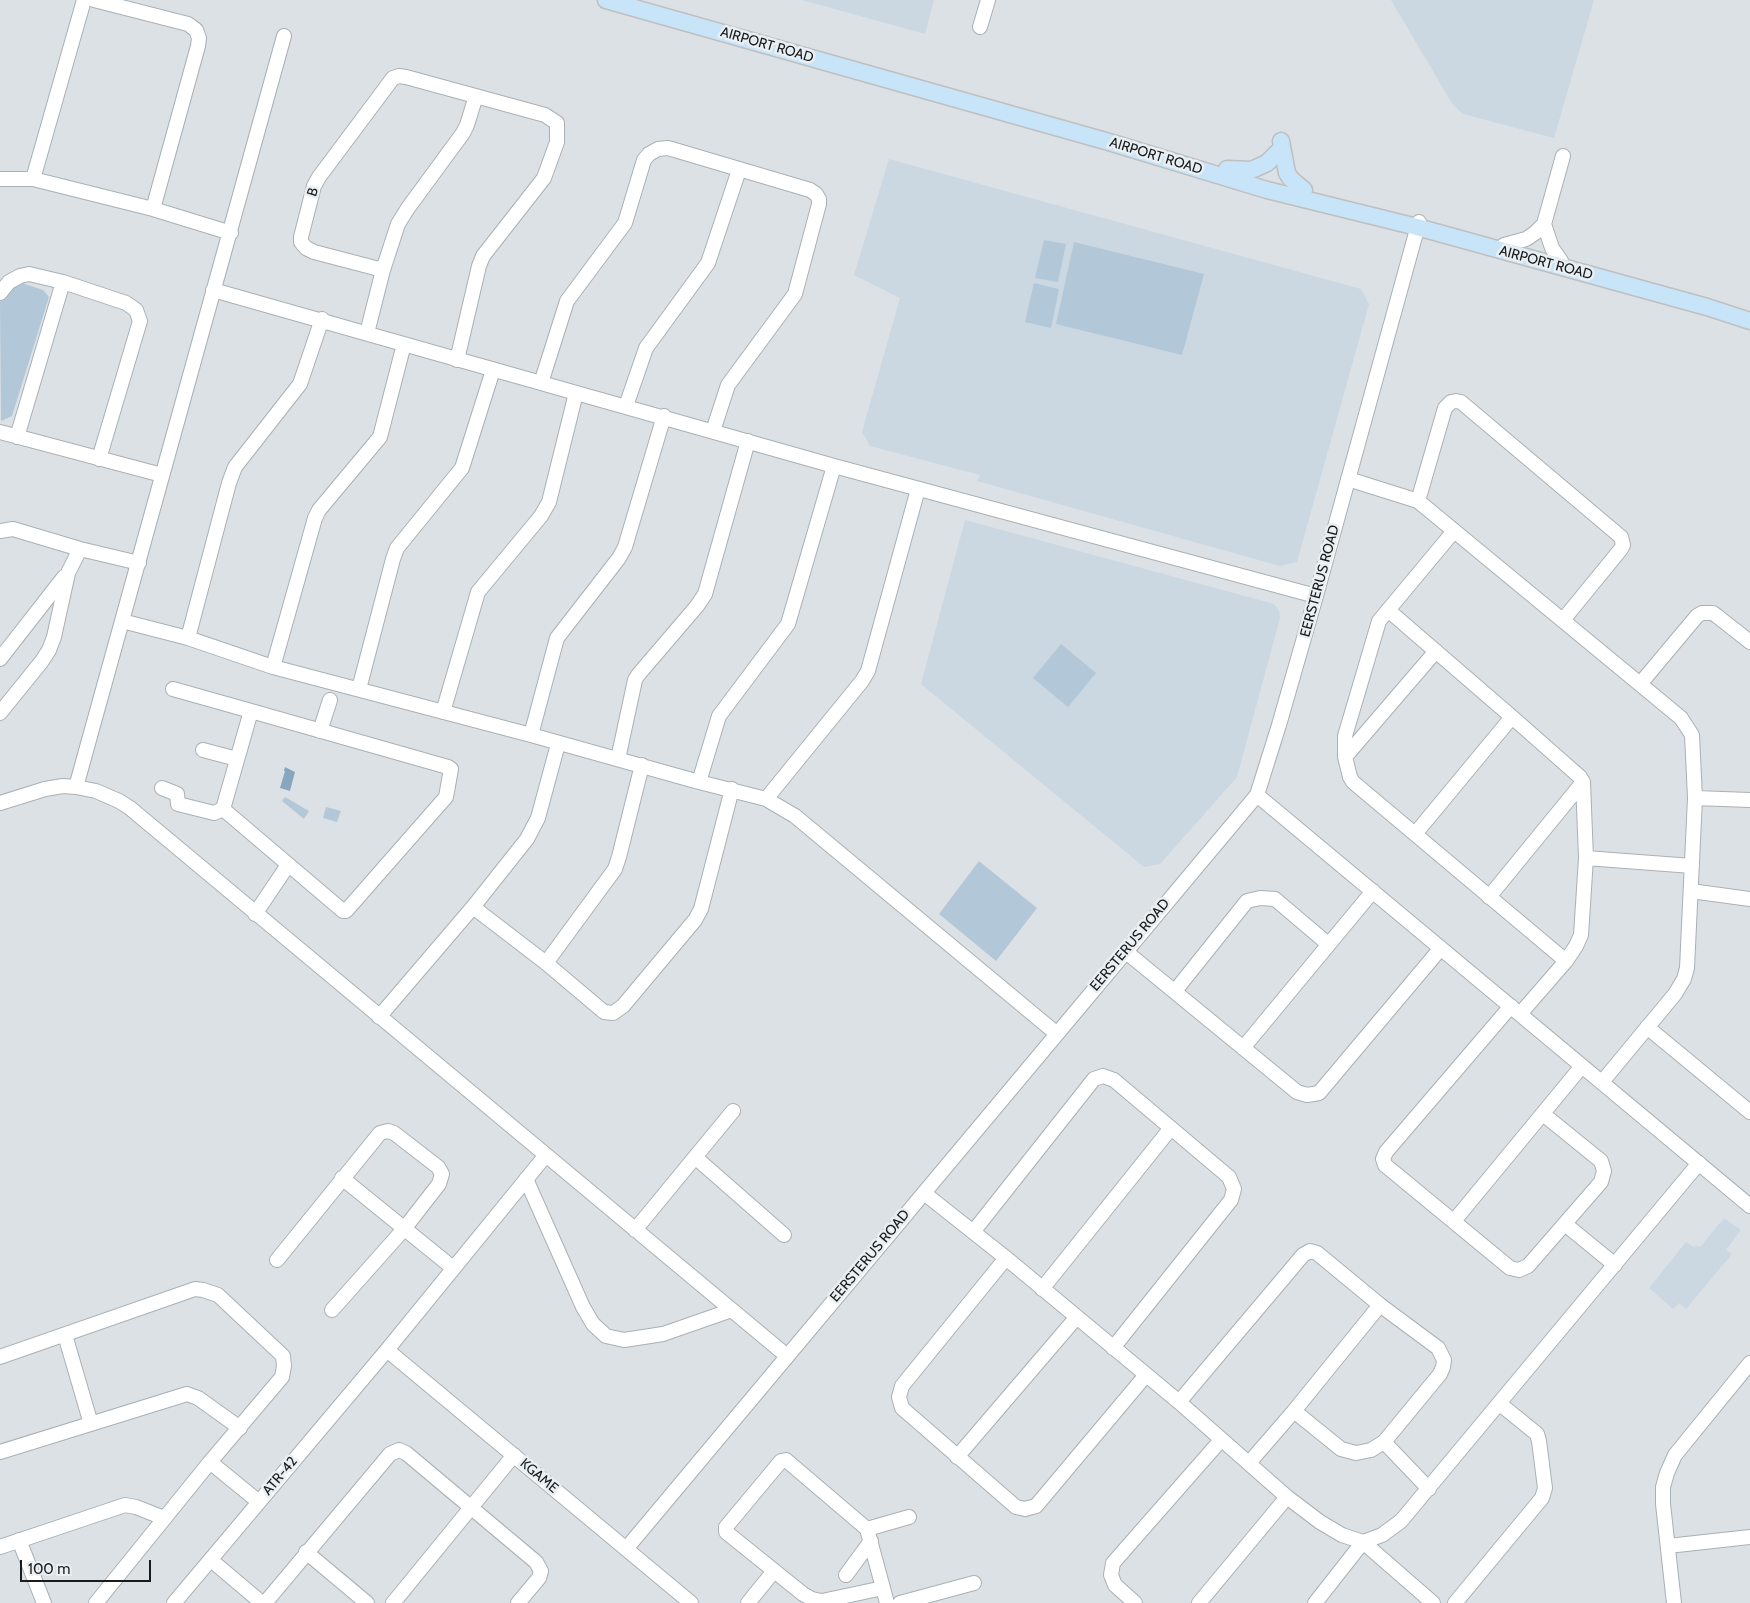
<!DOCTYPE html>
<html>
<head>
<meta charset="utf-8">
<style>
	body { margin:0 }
	#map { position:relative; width:1750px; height:1603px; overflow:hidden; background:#dce1e6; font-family:Cabin,sans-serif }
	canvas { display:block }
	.scale { position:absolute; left:20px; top:1560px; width:131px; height:22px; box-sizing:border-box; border:2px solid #191b1c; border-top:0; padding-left:6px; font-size:15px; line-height:18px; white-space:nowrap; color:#191b1c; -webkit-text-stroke:4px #e9eff3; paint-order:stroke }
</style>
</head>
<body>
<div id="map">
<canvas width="1750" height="1603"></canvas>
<div class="scale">100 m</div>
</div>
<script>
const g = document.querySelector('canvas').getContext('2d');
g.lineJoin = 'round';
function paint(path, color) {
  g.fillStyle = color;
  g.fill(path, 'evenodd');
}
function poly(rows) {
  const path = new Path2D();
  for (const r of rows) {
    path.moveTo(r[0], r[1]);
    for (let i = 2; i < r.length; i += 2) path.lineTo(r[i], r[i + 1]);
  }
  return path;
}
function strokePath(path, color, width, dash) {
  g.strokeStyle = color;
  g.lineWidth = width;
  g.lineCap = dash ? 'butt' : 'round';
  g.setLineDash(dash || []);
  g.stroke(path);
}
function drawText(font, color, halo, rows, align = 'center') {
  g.font = font + ' Cabin,sans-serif';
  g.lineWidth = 5;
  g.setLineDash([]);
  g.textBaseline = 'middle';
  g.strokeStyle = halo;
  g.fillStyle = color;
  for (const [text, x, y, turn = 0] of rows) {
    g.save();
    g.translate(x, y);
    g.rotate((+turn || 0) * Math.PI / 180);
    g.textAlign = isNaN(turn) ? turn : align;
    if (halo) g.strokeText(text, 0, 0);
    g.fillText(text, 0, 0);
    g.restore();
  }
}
paint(poly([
	[802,0,934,0,925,34],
	[1391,0,1594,0,1554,138,1463,114,1453,105],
	[889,159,1361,289,1369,304,1297,562,1280,566,977,481,980,475,870,446,862,432,900,298,854,275],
	[965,520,1274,604,1279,611,1280,618,1237,777,1160,864,1144,867,921,684],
	[1724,1218,1741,1230,1726,1250,1732,1254,1686,1309,1679,1303,1673,1309,1649,1288,1686,1242,1695,1248,1696,1245,1700,1247]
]), '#cbd7e1');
paint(poly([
	[1044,240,1066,244,1058,282,1035,278],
	[1074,242,1204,274,1182,355,1056,324],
	[22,283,43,290,49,297,12,416,1,421,0,302,13,288],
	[1034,283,1059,289,1051,328,1025,322],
	[1061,644,1096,673,1068,707,1033,678],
	[285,797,309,811,304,819,282,801],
	[326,807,341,811,337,822,323,818],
	[979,861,1037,908,996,961,939,914]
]), '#b2c8d9');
paint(poly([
	[285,767,295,772,290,791,280,788,285,771,284,771]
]), '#88a7bf');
const minor = poly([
	[94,0,188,24,196,30,199,38,198,46,153,209],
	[980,27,988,0],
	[0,179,33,179,153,209,231,233],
	[33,179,84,0],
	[1544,224,1552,248,1561,261],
	[1504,245,1526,239,1535,233,1544,224,1563,156],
	[383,270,314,252,306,248,301,242,301,237,314,186,319,177,393,78,399,76,406,77,545,115,557,123,557,142,544,178,483,256,479,266,457,360],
	[213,290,834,466,1316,596],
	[0,293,9,282,20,276,29,274,63,282,126,303,136,310,140,321,99,459],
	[367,333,383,270,398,224,408,208,463,133,467,125,476,96],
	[541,383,567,301,625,223,644,160,649,154,658,149,668,148,810,190,816,194,819,199,819,204,795,294,728,385,713,431],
	[626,406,646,348,708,263,739,170],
	[0,432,162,475],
	[17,437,63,282],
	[1348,479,1418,501,1681,718,1692,735,1695,798,1687,968,1684,979,1675,994,1602,1082],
	[1418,501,1445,408,1451,402,1456,401,1461,402,1621,537,1623,545,1621,549,1563,620],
	[0,531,13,529,80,549,139,563],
	[1454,531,1379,621,1345,736,1345,757,1350,777,1353,782,1566,961],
	[1388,610,1512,717,1580,777,1583,782,1586,858,1581,935,1576,946,1566,961,1520,1014],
	[122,621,188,638,273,667,531,735,699,782,766,799,795,816,1057,1034],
	[188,638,229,483,235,467,300,384,322,319],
	[0,659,64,577],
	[273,667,315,518,319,510,380,437,404,344],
	[1640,684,1697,616,1702,613,1713,613,1717,616,1750,642],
	[173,689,251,711],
	[359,689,393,559,397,548,462,468,493,370],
	[251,711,448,767,451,769,446,797,346,911,343,911,223,809,251,711],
	[443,712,478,592,541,516,549,502,576,393],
	[0,713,42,661,49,650,54,637,68,573,80,549],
	[320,731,330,700],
	[531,735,557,638,619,558,625,547,664,416],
	[203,750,237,759],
	[1345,757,1436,651],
	[618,759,635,680,638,675,697,606,705,594,748,441],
	[699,782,719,716,788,624,834,466],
	[76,787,284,36],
	[162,788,177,794,178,804,214,813,223,809],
	[1257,795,1750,1206],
	[1695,798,1750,800],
	[766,799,862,681,868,671,918,489],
	[0,803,45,789,63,786,76,787,96,791,119,801,130,808,787,1356],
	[1415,834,1512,717],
	[1586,858,1692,866],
	[1691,891,1750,899],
	[1489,897,1583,782],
	[473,907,546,963,604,1012,613,1013,623,1006,695,920,701,909,732,789],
	[255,914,288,865],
	[1125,951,1297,1092,1307,1095,1319,1093,1441,948],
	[546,963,615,869,619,857,642,765],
	[1175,991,1247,901,1260,898,1275,899,1328,944],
	[1511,1006,1386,1152,1383,1159,1385,1165,1510,1268,1519,1270,1528,1266,1601,1182,1604,1171,1601,1161,1543,1114],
	[379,1017,473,907,527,839,538,818,558,744],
	[1647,1027,1750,1112],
	[1243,1048,1373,891],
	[695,1157,784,1235],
	[342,1178,453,1268],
	[526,1179,583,1307,593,1324,606,1336,624,1340,663,1334,732,1310],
	[924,1193,1006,1258,1179,1402,1287,1497,1320,1522,1342,1535,1363,1542,1382,1535,1401,1521,1699,1163],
	[1454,1221,1582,1066],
	[1565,1224,1615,1265],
	[635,1230,733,1111],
	[973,1232,1094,1079,1103,1076,1114,1080,1229,1177,1234,1189,1231,1200,1113,1348],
	[1006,1258,902,1386,899,1397,902,1408,1016,1507,1025,1509,1036,1506,1146,1375],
	[277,1260,380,1133,388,1131,394,1133,438,1167,442,1174,439,1184,404,1229,332,1310],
	[1042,1289,1171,1128],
	[65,1335,91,1424],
	[387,1350,691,1603],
	[0,1357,195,1289,203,1290,218,1295,283,1356,284,1366,282,1377,210,1462,96,1603],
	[1179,1402,1303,1255,1310,1251,1317,1253,1380,1305,1438,1348,1444,1360,1443,1367,1440,1374,1384,1442,1371,1450,1356,1453,1341,1449,1294,1411],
	[1384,1442,1429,1489],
	[0,1452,187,1394,198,1398,240,1428],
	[957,1457,1076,1318],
	[210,1462,259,1502],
	[1249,1463,1294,1411,1380,1305],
	[867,1529,909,1517],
	[19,1540,44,1603],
	[1668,1546,1750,1537],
	[0,1547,125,1505,136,1507,164,1518],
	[626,1549,1257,795,1279,725,1316,596,1419,222],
	[306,1552,367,1603],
	[211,1560,262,1603],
	[846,1575,871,1541],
	[883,1588,822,1601,812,1599,803,1594,726,1532,726,1527,781,1461,786,1460,867,1529,883,1588,887,1603],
	[174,1603,387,1350,546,1155],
	[265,1603,390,1454,399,1450,406,1453,536,1562,541,1571,539,1578,518,1603],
	[393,1603,514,1455],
	[748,1603,774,1571],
	[900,1603,974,1583],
	[1135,1603,1115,1585,1111,1575,1113,1563,1221,1440],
	[1199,1603,1287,1497],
	[1315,1603,1363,1542,1433,1603],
	[1455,1603,1542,1498,1545,1488,1539,1441,1537,1434,1500,1404],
	[1674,1603,1663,1504,1663,1487,1667,1473,1675,1455,1750,1363]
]);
const major = poly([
	[606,0,1109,142,1267,190,1417,227,1707,307,1750,321],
	[1281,141,1287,173,1291,179,1304,190],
	[1227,169,1251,170,1256,168,1267,163,1278,152]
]);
strokePath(minor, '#aab0b4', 16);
strokePath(major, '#bfbfbf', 19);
strokePath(minor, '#fff', 14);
strokePath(major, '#c8e4f8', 16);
drawText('14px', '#191b1c', '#e9eff3', [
	["AIRPORT ROAD",767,45,16],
	["AIRPORT ROAD",1156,156,17],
	["B",313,192,-73],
	["AIRPORT ROAD",1546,263,15],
	["EERSTERUS ROAD",1320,581,-75],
	["EERSTERUS ROAD",1130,945,-50],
	["EERSTERUS ROAD",870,1256,-50],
	["ATR-42",280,1476,-50],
	["KGAME",539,1476,40]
]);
</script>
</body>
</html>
